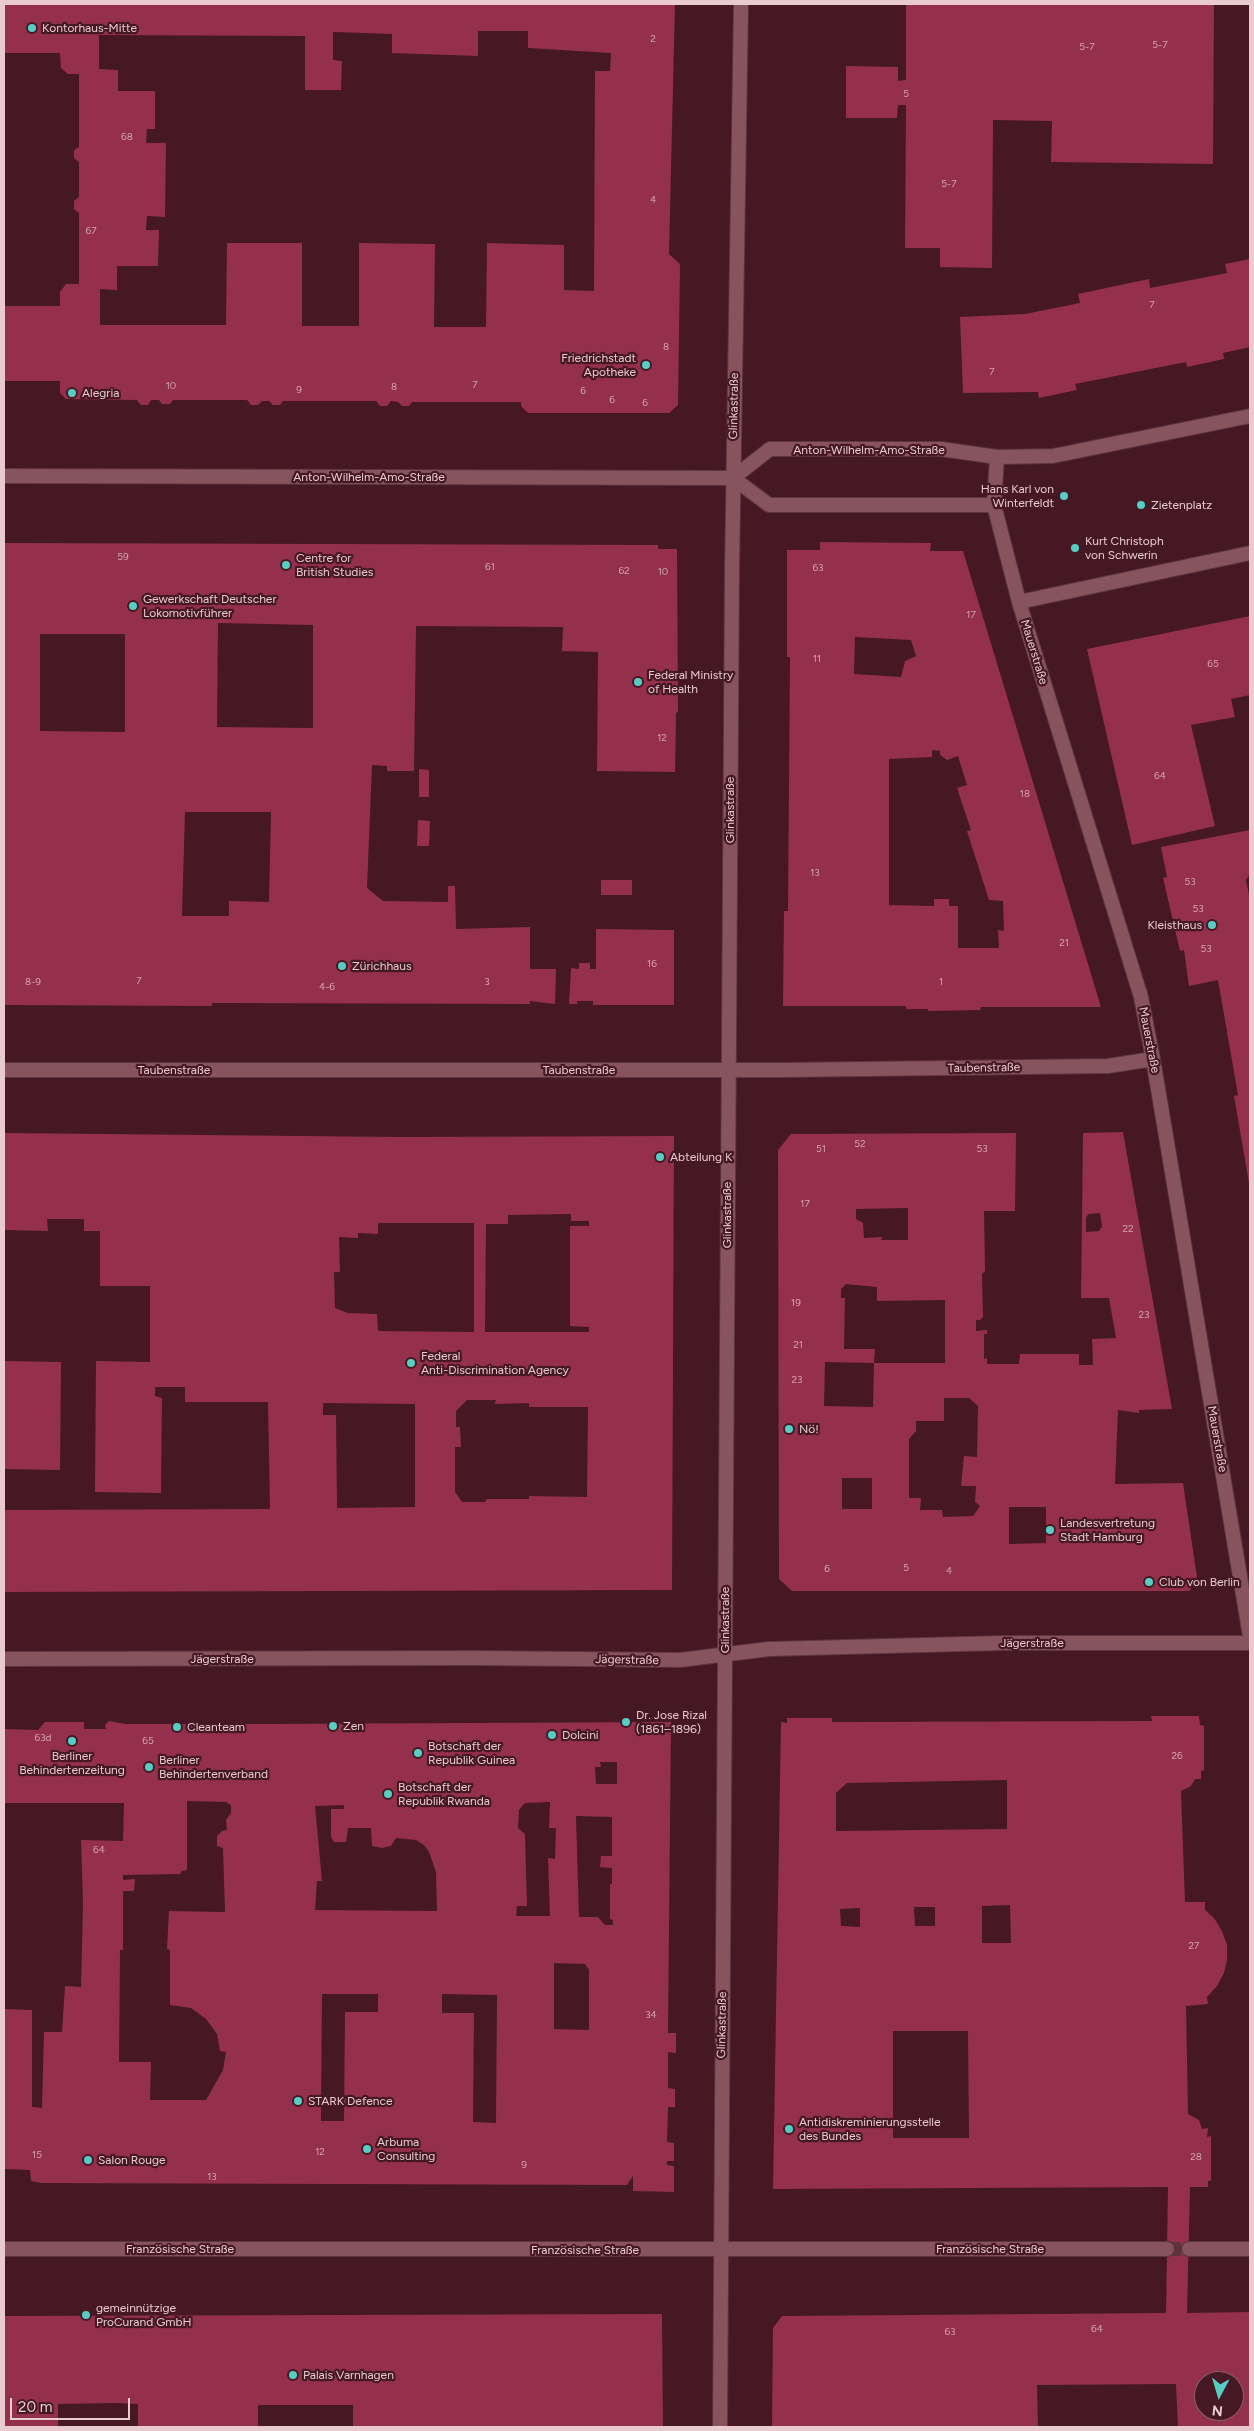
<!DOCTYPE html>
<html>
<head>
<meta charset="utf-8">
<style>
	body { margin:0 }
	#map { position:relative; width:1254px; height:2431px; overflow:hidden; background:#451824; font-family:Figtree,sans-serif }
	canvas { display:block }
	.frame { position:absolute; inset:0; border:5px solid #e8cacf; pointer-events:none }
	.north { position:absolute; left:1194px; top:2371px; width:50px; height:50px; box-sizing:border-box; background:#451824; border:1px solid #865f68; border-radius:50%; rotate:186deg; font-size:14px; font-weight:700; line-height:20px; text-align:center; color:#e8cacf }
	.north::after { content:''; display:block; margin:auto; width:18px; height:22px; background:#56cec3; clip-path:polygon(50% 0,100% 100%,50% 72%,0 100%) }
	.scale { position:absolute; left:10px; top:2398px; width:120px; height:22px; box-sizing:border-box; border:2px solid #e8cacf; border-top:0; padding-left:6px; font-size:15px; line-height:18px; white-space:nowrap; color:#e8cacf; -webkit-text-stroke:4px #451824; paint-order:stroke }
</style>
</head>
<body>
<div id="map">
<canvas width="1254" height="2431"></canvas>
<div class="frame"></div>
<div class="north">N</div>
<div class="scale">20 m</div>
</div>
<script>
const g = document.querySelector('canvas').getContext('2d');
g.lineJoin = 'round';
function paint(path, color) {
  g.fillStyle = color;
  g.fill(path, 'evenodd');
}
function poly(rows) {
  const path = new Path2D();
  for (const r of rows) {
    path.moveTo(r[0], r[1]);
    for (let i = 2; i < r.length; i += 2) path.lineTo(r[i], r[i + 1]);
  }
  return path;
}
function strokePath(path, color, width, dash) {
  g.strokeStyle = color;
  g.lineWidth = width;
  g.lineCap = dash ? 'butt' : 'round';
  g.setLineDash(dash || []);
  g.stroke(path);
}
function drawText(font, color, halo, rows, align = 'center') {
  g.font = font + ' Figtree,sans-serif';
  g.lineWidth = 4.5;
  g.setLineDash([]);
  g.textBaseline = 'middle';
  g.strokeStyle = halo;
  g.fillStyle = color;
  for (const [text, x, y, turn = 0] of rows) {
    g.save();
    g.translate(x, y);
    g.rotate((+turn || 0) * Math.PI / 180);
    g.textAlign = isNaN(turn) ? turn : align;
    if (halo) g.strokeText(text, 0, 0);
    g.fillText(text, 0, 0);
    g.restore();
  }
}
paint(poly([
	[4,4,675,4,669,254,680,264,678,405,669,413,528,413,521,406,521,402,412,402,409,406,402,406,398,402,391,401,387,406,380,406,376,401,283,401,280,405,273,405,269,401,262,401,258,405,251,405,247,400,173,400,170,404,162,404,159,400,151,400,148,405,141,405,137,400,66,399,60,393,60,381,4,381,4,306,60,306,60,292,66,284,79,284,79,213,74,209,74,201,79,197,79,162,74,158,74,150,79,147,79,74,68,74,61,68,60,53,4,53],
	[478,31,528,31,528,48,611,53,610,71,595,71,594,291,564,290,564,245,487,243,486,327,434,327,435,244,359,243,359,326,302,326,302,243,227,243,226,325,100,325,100,289,117,290,117,266,158,266,159,230,146,230,147,216,165,217,166,143,146,143,147,129,155,129,155,91,118,91,118,70,99,69,99,35,305,36,305,90,341,90,342,61,333,60,333,32,392,34,392,53,478,56],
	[906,4,1214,4,1213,164,1051,162,1052,121,993,120,992,268,940,267,940,248,905,248,906,105,898,105,897,118,846,118,846,66,898,67,898,81,906,80],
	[1250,259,1250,347,1223,353,1224,359,1187,367,1186,362,1075,384,1077,390,1039,398,1038,392,963,393,960,317,1025,314,1080,303,1078,294,1149,279,1150,288,1227,273,1225,264],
	[820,542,931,543,930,551,963,551,1101,1007,981,1007,980,1010,928,1011,928,1009,906,1009,906,1006,783,1006,784,911,788,911,790,657,787,657,787,550,820,550],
	[855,637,911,640,916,656,905,661,901,677,854,674],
	[932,750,940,751,940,755,947,760,958,756,967,785,957,788,971,830,967,831,989,900,1003,901,1004,931,998,930,999,948,958,948,958,906,949,906,949,899,934,899,934,906,889,905,889,759,932,757],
	[4,543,658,545,658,549,677,549,678,712,676,713,675,772,597,771,598,652,562,651,563,627,416,626,414,771,387,771,387,766,372,765,367,888,383,901,448,902,448,886,455,886,456,929,530,927,530,969,556,969,555,1004,530,1001,530,1004,229,1003,212,1003,212,1006,4,1005],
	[218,623,313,625,313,728,217,727],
	[40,634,125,634,125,732,40,731],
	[185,812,271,812,269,902,229,901,229,916,182,916],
	[1250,616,1250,695,1231,699,1235,717,1191,725,1215,826,1132,845,1087,649],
	[419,769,429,770,429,797,419,797],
	[418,820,430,821,429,846,417,846],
	[1250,830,1250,874,1246,880,1250,900,1249,1183,1234,1096,1238,1095,1218,980,1189,986,1184,950,1180,951,1163,878,1167,877,1161,847],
	[601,880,632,880,632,895,601,895],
	[596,929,674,930,674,1005,593,1005,593,1001,577,1001,577,1004,569,1004,571,968,579,969,579,963,590,963,590,969,596,969],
	[1123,1132,1172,1409,1139,1410,1139,1413,1118,1410,1115,1484,1183,1483,1197,1577,1190,1591,792,1591,779,1579,778,1150,791,1134,1016,1133,1015,1211,984,1211,985,1271,982,1274,983,1317,980,1320,976,1320,976,1331,987,1330,987,1334,984,1334,984,1359,987,1358,987,1364,1019,1364,1020,1354,1079,1354,1079,1365,1093,1365,1092,1339,1116,1338,1109,1298,1081,1298,1083,1133],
	[908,1208,908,1240,881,1240,882,1237,864,1238,863,1223,856,1219,856,1209],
	[1100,1213,1102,1226,1099,1231,1086,1232,1086,1218,1088,1214],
	[846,1284,877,1287,877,1301,945,1300,945,1363,874,1363,875,1349,844,1349,845,1298,841,1298,841,1289],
	[825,1362,874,1363,873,1407,824,1406],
	[944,1398,969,1398,978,1406,977,1457,964,1456,961,1486,976,1486,975,1502,980,1506,973,1516,943,1517,942,1510,920,1510,921,1498,909,1498,909,1439,916,1431,916,1421,944,1421],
	[842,1478,872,1478,872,1509,842,1509],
	[1009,1507,1046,1507,1046,1543,1009,1544],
	[4,1133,402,1137,674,1136,672,1590,4,1592,4,1510,270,1509,268,1402,185,1402,185,1387,155,1387,155,1396,162,1398,161,1493,95,1492,96,1361,150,1362,150,1286,100,1286,100,1231,84,1231,84,1219,47,1219,48,1231,4,1230],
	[571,1214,571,1221,589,1221,589,1226,570,1226,570,1326,589,1327,589,1332,485,1332,486,1224,508,1224,508,1215],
	[378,1223,474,1223,474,1332,378,1331,377,1314,348,1313,335,1308,334,1272,340,1272,339,1237,358,1238,358,1233,378,1234],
	[467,1400,496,1400,495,1404,529,1403,529,1407,588,1407,587,1497,529,1496,529,1499,487,1499,485,1502,462,1502,455,1492,455,1447,461,1447,460,1427,456,1427,456,1411],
	[323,1403,415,1404,415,1507,337,1508,336,1415,323,1415],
	[4,1361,61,1362,60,1470,4,1469],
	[1151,1716,1199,1716,1200,1725,1204,1726,1204,1770,1201,1771,1201,1779,1195,1779,1191,1786,1181,1791,1185,1902,1205,1902,1205,1910,1214,1918,1222,1931,1227,1945,1227,1960,1224,1973,1217,1986,1207,1997,1208,2004,1186,2006,1188,2114,1199,2120,1202,2129,1208,2128,1207,2137,1211,2136,1211,2181,1208,2181,1208,2187,1190,2187,1187,2313,1250,2312,1250,2427,1178,2427,1176,2384,1037,2385,1038,2427,772,2427,773,2328,782,2316,1166,2313,1168,2187,773,2189,781,1722,787,1723,787,1718,832,1718,832,1722,1152,1721],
	[1007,1780,1007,1829,836,1831,836,1793,847,1783],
	[1010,1905,1011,1943,982,1943,982,1906],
	[914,1907,935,1907,935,1926,915,1926],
	[860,1908,860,1927,841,1926,840,1909],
	[893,2031,968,2031,969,2138,893,2138],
	[1204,2381,1234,2381,1234,2411,1204,2411],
	[109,1721,125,1724,263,1724,671,1722,668,2033,676,2033,676,2053,668,2052,668,2088,675,2089,675,2107,668,2107,667,2142,674,2143,674,2161,667,2161,667,2165,674,2166,674,2192,633,2191,633,2176,627,2185,41,2183,31,2181,30,2170,4,2169,4,2009,32,2010,32,2107,42,2108,44,2032,62,2032,65,1986,81,1987,83,1904,81,1840,123,1841,124,1803,4,1803,4,1729,38,1730,45,1722,84,1722,84,1729,106,1729,105,1725],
	[600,1762,617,1762,617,1784,596,1784,595,1767,601,1767],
	[187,1801,226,1802,231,1805,231,1813,226,1820,227,1830,222,1831,217,1836,217,1846,223,1848,225,1912,169,1911,167,1949,170,1950,170,2005,191,2008,206,2019,217,2034,220,2051,226,2052,223,2070,206,2100,150,2100,151,2062,119,2062,120,1950,123,1950,123,1891,134,1891,135,1879,123,1880,123,1875,180,1874,182,1871,187,1870],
	[550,1802,549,1828,556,1828,555,1859,548,1858,550,1916,516,1916,517,1906,527,1906,525,1834,518,1828,519,1810,525,1803],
	[344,1805,344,1809,331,1809,331,1837,334,1842,346,1842,348,1828,371,1828,372,1846,382,1848,391,1846,396,1838,416,1840,424,1845,429,1852,436,1872,437,1911,315,1910,317,1881,322,1881,315,1806],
	[576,1816,612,1817,612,1856,601,1856,600,1867,612,1868,612,1884,610,1884,610,1919,613,1920,613,1925,605,1925,598,1917,579,1917],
	[554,1963,585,1964,589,1970,589,2030,554,2029],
	[322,1994,378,1994,378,2012,345,2012,344,2121,321,2121],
	[442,1994,497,1995,496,2123,473,2122,474,2013,442,2013],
	[662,2314,663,2427,353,2427,353,2405,258,2405,258,2427,138,2427,138,2404,114,2403,58,2404,58,2427,4,2427,4,2316]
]), '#94304c');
strokePath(poly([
	[1167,2249,1189,2249]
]), '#5d333e', 14, [14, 7]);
const minor = poly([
	[997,457,994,505,1019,602,1141,997,1153,1059,1250,1636],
	[4,476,733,478,769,505,994,505],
	[733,478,770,449,941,449,997,457,1053,456,1250,416],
	[1019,602,1250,553],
	[4,1070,783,1070,1108,1066,1153,1059],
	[4,1659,474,1658,680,1660,769,1649,1002,1643,1250,1643]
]);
const tertiary = poly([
	[4,2249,1167,2249],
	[1189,2249,1250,2249],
	[720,2427,732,570,741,4]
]);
strokePath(minor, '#5b353f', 16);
strokePath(tertiary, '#5b353f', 16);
strokePath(minor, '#87545e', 14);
strokePath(tertiary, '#87545e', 14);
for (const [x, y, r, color] of [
	[32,28,5,"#56cec3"],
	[646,365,5,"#56cec3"],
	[72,393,5,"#56cec3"],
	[1064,496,5,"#56cec3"],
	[1141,505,5,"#56cec3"],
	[1075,548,5,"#56cec3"],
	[286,565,5,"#56cec3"],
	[133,606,5,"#56cec3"],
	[638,682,5,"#56cec3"],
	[1212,925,5,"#56cec3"],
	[342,966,5,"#56cec3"],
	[660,1157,5,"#56cec3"],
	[411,1363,5,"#56cec3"],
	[789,1429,5,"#56cec3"],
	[1050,1530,5,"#56cec3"],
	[1149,1582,5,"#56cec3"],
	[626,1722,5,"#56cec3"],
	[333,1726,5,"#56cec3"],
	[177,1727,5,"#56cec3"],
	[552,1735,5,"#56cec3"],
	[72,1741,5,"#56cec3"],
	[418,1753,5,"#56cec3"],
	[149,1767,5,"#56cec3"],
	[388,1794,5,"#56cec3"],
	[298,2101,5,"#56cec3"],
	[789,2129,5,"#56cec3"],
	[367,2149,5,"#56cec3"],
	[88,2160,5,"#56cec3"],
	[86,2315,5,"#56cec3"],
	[293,2375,5,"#56cec3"]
]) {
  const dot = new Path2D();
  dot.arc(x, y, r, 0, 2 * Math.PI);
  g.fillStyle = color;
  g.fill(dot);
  strokePath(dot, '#451824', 2);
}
drawText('10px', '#d3a4ae', null, [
	["2",653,39],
	["5-7",1160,45],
	["5-7",1087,47],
	["5",906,94],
	["68",127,137],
	["5-7",949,184],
	["4",653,200],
	["67",91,231],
	["7",1152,305],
	["8",666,347],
	["7",992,372],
	["7",475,385],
	["10",171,386],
	["8",394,387],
	["9",299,390],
	["6",583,391],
	["6",612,400],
	["6",645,403],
	["59",123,557],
	["61",490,567],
	["63",818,568],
	["62",624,571],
	["10",663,572],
	["17",971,615],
	["11",817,659],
	["65",1213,664],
	["12",662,738],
	["64",1160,776],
	["18",1025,794],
	["13",815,873],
	["53",1190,882],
	["53",1198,909],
	["21",1064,943],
	["53",1206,949],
	["16",652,964],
	["7",139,981],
	["8-9",33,982],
	["3",487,982],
	["1",941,982],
	["4-6",327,987],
	["52",860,1144],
	["51",821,1149],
	["53",982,1149],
	["17",805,1204],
	["22",1128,1229],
	["19",796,1303],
	["23",1144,1315],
	["21",798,1345],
	["23",797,1380],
	["5",906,1568],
	["6",827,1569],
	["4",949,1571],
	["63d",43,1738],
	["65",148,1741],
	["26",1177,1756],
	["64",99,1850],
	["27",1194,1946],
	["34",651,2015],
	["12",320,2152],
	["15",37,2155],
	["28",1196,2157],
	["9",524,2165],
	["13",212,2177],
	["64",1097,2329],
	["63",950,2332]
]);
drawText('12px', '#e8cacf', '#451824', [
	["Kontorhaus-Mitte",42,28],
	["Friedrichstadt",636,358,"right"],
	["Apotheke",636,372,"right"],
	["Alegria",82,393],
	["Hans Karl von",1054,489,"right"],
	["Winterfeldt",1054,503,"right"],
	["Zietenplatz",1151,505],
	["Kurt Christoph",1085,541],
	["von Schwerin",1085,555],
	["Centre for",296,558],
	["British Studies",296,572],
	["Gewerkschaft Deutscher",143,599],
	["Lokomotivführer",143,613],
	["Federal Ministry",648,675],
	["of Health",648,689],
	["Kleisthaus",1202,925,"right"],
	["Zürichhaus",352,966],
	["Abteilung K",670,1157],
	["Federal",421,1356],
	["Anti-Discrimination Agency",421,1370],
	["Nö!",799,1429],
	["Landesvertretung",1060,1523],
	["Stadt Hamburg",1060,1537],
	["Club von Berlin",1159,1582],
	["Dr. Jose Rizal",636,1715],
	["(1861–1896)",636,1729],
	["Zen",343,1726],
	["Cleanteam",187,1727],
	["Dolcini",562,1735],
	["Botschaft der",428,1746],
	["Republik Guinea",428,1760],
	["Berliner",72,1756,"center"],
	["Behindertenzeitung",72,1770,"center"],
	["Berliner",159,1760],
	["Behindertenverband",159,1774],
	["Botschaft der",398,1787],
	["Republik Rwanda",398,1801],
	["STARK Defence",308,2101],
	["Antidiskreminierungsstelle",799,2122],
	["des Bundes",799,2136],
	["Arbuma",377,2142],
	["Consulting",377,2156],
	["Salon Rouge",98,2160],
	["gemeinnützige",96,2308],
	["ProCurand GmbH",96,2322],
	["Palais Varnhagen",303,2375]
], 'left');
drawText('12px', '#e8cacf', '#451824', [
	["Glinkastraße",734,406,-89],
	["Anton-Wilhelm-Amo-Straße",869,450],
	["Anton-Wilhelm-Amo-Straße",369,477],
	["Mauerstraße",1034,652,73],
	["Glinkastraße",730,810,-90],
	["Mauerstraße",1149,1040,79],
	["Taubenstraße",984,1068,-1],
	["Taubenstraße",174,1070],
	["Taubenstraße",579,1070],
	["Glinkastraße",727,1215,-90],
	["Mauerstraße",1217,1439,80],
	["Glinkastraße",725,1620,-90],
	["Jägerstraße",1032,1643],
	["Jägerstraße",222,1659],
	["Jägerstraße",627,1660,1],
	["Glinkastraße",722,2025,-89],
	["Französische Straße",180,2249],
	["Französische Straße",990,2249],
	["Französische Straße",585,2250]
]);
</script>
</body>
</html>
